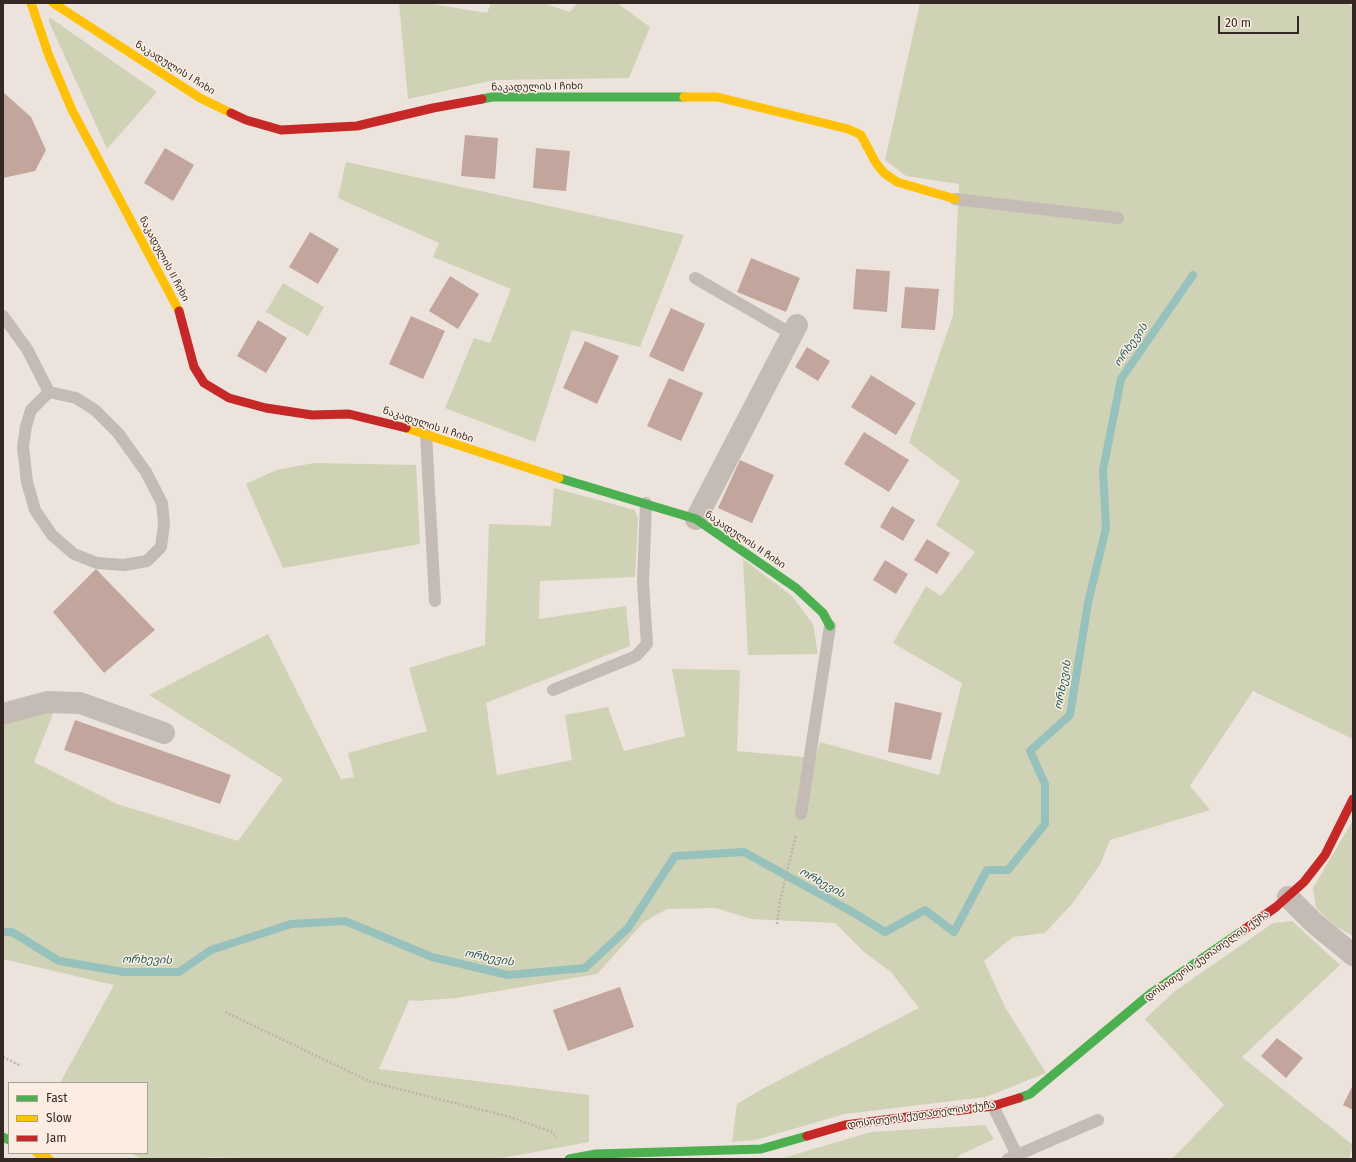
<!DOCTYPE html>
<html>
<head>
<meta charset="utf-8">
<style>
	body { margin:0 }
	#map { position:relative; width:1356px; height:1162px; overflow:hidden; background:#ece4dc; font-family:"Fira Sans",sans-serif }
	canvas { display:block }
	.frame { position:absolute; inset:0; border:4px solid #352824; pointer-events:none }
	.legend { position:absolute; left:8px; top:1082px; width:140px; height:72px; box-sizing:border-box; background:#fbede1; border:1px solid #ac9e95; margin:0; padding:5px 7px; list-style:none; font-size:12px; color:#352824 }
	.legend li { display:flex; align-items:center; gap:8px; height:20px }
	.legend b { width:20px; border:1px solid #ac9e95 }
	.scale { position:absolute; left:1218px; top:16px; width:81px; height:18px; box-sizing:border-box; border:2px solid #352824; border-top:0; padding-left:5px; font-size:12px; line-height:14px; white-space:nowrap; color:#352824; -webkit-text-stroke:3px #fbede1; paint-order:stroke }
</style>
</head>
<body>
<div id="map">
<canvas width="1356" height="1162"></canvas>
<div class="frame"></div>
<ul class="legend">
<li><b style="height:5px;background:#4caf50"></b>Fast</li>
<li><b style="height:5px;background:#ffc107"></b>Slow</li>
<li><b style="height:5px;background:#c62828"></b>Jam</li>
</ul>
<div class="scale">20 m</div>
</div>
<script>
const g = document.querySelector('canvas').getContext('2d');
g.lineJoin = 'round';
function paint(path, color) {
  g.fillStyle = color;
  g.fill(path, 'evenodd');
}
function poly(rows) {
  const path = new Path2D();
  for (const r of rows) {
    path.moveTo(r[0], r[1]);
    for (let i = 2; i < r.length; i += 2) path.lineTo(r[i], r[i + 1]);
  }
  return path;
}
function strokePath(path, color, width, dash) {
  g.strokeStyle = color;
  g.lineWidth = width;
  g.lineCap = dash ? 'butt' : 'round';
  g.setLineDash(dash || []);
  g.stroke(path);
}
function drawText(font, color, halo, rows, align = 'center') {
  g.font = font + ' "Fira Sans","Noto Sans Georgian",sans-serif';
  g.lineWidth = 3;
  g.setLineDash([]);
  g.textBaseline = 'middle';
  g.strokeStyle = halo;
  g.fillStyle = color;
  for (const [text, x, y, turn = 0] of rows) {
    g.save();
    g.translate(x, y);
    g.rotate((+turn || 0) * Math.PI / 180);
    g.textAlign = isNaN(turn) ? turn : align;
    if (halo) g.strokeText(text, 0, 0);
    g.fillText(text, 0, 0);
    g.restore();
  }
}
paint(poly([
	[399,3,426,3,487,13,491,3,543,3,570,12,577,3,617,3,650,27,629,78,495,80,408,99],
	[920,3,1346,3,1353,6,1353,739,1253,691,1190,786,1210,810,1110,840,1101,863,1072,904,1045,933,1013,937,984,961,1005,1007,1046,1073,986,1097,845,1114,755,1140,732,1142,737,1104,762,1089,919,1008,891,972,864,952,835,923,751,919,716,908,667,909,644,922,597,974,457,998,416,1001,409,1000,379,1069,589,1095,589,1142,497,1159,257,1159,213,1157,191,1159,143,1159,130,1153,147,1153,147,1083,60,1083,114,985,3,959,3,723,54,711,34,762,117,804,238,841,283,779,149,695,268,634,341,779,354,777,348,753,427,731,409,668,485,645,489,524,551,526,554,488,635,510,638,519,635,577,540,581,539,619,626,606,630,646,486,703,497,775,572,760,565,715,608,707,624,751,685,736,672,669,740,670,737,751,815,758,820,742,939,775,962,683,893,643,926,586,941,596,975,552,936,525,960,481,909,443,953,315,959,184,906,176,885,160],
	[49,17,157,92,107,149,49,22],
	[346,162,684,235,640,347,572,330,535,442,445,408,474,338,490,343,511,289,433,257,439,243,338,198],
	[283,283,324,307,308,336,266,312],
	[314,463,416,465,420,544,283,568,246,484,276,470],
	[743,559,792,596,813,624,818,654,748,655],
	[1353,820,1353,936,1334,925,1316,908,1313,888],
	[1292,921,1340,965,1242,1057,1353,1145,1349,1159,1172,1159,1224,1105,1145,1019,1175,991,1273,923],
	[985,1125,994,1139,960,1155,957,1159,780,1159,871,1132]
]), '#cfd2b4');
strokePath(poly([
	[3,932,12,932,59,961,124,972,179,972,211,950,291,924,345,921,432,957,508,975,585,968,628,928,675,856,744,852,856,914,885,932,925,910,954,932,987,870,1008,870,1045,824,1045,784,1030,751,1070,715,1088,603,1106,528,1103,470,1121,379,1193,275]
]), '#97c1bd', 8);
paint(poly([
	[3,92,31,117,46,150,35,171,3,178],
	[465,135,498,138,495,179,461,176],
	[165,148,194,165,173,201,144,183],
	[536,148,570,151,566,191,533,188],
	[310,232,339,249,318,284,289,267],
	[751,258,800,278,786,312,737,292],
	[856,269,890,271,887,312,853,309],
	[450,276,479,294,458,329,429,311],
	[905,287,939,289,935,330,901,328],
	[671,308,705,324,683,372,649,356],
	[411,316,445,331,423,379,389,364],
	[258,320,287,338,266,373,237,356],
	[585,341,619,356,597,404,563,388],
	[807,347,830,361,818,381,795,367],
	[871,375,916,403,896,435,851,407],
	[669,378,703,393,681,441,647,426],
	[864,432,909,460,889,492,844,464],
	[740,460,774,475,752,523,718,508],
	[892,506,915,520,903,541,880,527],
	[927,539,950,553,937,574,914,560],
	[885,560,908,574,896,594,873,580],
	[96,569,155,630,104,673,53,612],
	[895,702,942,713,931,760,888,752],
	[75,720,231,775,220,804,64,750],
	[620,987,634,1027,568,1051,553,1010],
	[1277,1038,1303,1058,1286,1078,1261,1056],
	[1353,1085,1353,1110,1343,1105]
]), '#c2a59c');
strokePath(poly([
	[777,924,780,901,796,834],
	[225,1012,371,1082,510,1117,552,1132,557,1137],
	[3,1057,21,1066]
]), '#beb4ae', 2.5, [2, 2]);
strokePath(poly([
	[955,199,1118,218],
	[695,278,792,334],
	[3,316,27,349,49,392],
	[49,392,76,398,95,410,118,433,146,472,162,503,164,524,161,547,147,561,124,565,97,563,74,554,52,535,35,510,27,482,23,447,26,426,31,410,49,392],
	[426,434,435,601],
	[553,690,636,656,647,644,643,583,646,503],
	[801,814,830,626],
	[993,1106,1017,1155],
	[1008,1159,1098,1120]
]), '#c5bbb5', 12);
strokePath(poly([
	[696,519,797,325],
	[3,714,47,702,80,703,164,733],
	[1288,897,1313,922,1353,955]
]), '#c5bbb5', 22);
strokePath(poly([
	[482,99,492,97,684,97],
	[559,478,696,519,796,588,823,613,830,626],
	[1019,1098,1030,1094,1150,994,1245,929],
	[3,1137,9,1140],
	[569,1159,596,1154,761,1149,807,1136]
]), '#4caf50', 9);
strokePath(poly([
	[31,3,49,56,72,110,179,311],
	[53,3,200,98,231,113],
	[684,97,717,97,848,129,861,135,876,163,884,173,897,182,955,199],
	[406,428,559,478],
	[37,1153,49,1159]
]), '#ffc107', 9);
strokePath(poly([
	[231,113,246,120,281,130,357,126,433,108,482,99],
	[179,311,194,367,204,383,229,398,266,408,312,415,349,414,406,428],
	[1245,929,1276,907,1304,882,1325,855,1353,799],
	[807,1136,845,1125,993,1106,1019,1098]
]), '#c62828', 9);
drawText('10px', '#352824', '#fbede1', [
	["ნაკადულის I ჩიხი",175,68,32],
	["ნაკადულის I ჩიხი",537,87,-1],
	["ნაკადულის II ჩიხი",164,259,62],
	["ნაკადულის II ჩიხი",428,425,18],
	["ნაკადულის II ჩიხი",745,540,34],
	["დოსითეოს ქუთათელის ქუჩა",1207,956,-35],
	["დოსითეოს ქუთათელის ქუჩა",921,1115,-8]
]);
drawText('italic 11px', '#165a59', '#fbede1', [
	["ორხევის",1131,345,-55],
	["ორხევის",1063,685,-79],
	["ორხევის",822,883,29],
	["ორხევის",489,958,11],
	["ორხევის",147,960,1]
]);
</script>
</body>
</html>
